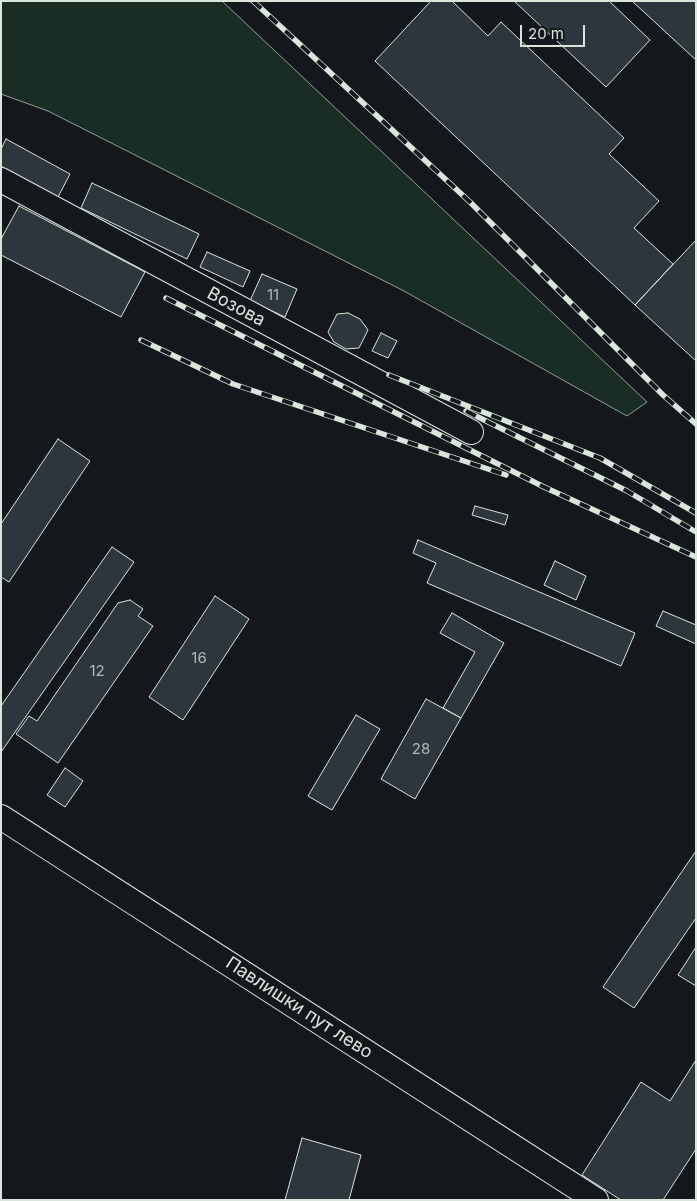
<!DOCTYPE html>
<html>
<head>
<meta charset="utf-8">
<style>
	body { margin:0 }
	#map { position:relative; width:697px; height:1201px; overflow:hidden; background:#14181c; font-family:Inter,sans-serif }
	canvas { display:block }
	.frame { position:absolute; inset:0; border:2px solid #d8e6dc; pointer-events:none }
	.scale { position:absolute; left:520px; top:25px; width:65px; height:22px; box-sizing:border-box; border:2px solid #d8e6dc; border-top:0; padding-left:6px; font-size:15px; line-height:18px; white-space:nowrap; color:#d8e6dc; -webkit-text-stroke:4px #14181c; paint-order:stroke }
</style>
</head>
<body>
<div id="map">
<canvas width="697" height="1201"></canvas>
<div class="frame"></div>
<div class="scale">20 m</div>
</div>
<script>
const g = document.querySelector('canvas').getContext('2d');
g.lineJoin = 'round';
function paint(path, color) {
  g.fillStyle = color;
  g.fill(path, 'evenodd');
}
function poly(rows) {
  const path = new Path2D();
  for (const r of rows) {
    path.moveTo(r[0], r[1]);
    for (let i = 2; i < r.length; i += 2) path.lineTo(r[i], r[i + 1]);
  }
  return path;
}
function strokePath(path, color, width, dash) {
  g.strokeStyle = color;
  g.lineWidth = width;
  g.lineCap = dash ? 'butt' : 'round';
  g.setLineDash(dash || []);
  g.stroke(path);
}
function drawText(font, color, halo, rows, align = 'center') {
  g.font = font + ' Inter,sans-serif';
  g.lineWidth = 4;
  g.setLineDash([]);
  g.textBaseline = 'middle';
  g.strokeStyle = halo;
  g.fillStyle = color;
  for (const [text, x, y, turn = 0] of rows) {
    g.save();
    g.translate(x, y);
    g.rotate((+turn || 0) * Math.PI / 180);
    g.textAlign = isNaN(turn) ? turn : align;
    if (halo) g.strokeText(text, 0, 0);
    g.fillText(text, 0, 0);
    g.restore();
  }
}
const green = poly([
	[1,1,222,1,647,402,627,416,404,291,48,111,1,94,1,1]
]);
paint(green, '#1a2d24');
strokePath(green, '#939e99', 1);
const building = poly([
	[431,1,452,1,488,36,501,22,624,138,609,154,659,201,634,228,673,264,635,305,375,61,431,1],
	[514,1,609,1,650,40,606,87,514,1],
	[632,1,696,1,696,60,632,1],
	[6,139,70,174,58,197,1,166,1,149,6,139],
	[92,183,199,234,187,259,81,208,92,183],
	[19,206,145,272,121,317,1,255,1,239,19,206],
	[696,240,696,361,635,305,696,240],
	[207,252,250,271,243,287,200,267,207,252],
	[262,274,297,289,285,317,250,301,262,274],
	[348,313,360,319,368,330,359,348,346,349,334,342,328,332,337,314,348,313],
	[381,333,397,341,388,358,372,351,381,333],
	[58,439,90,461,9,582,1,577,1,524,58,439],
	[475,506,508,515,505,525,472,515,475,506],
	[418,540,635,633,621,666,427,583,436,563,413,553,418,540],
	[112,547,134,562,1,752,1,706,112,547],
	[555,561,586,576,576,600,544,585,555,561],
	[215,596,249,619,183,720,149,697,215,596],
	[130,600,143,609,138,616,153,626,58,763,16,734,29,716,37,721,118,603,130,600],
	[663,611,696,625,696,644,656,626,663,611],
	[452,613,504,643,461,718,443,708,475,652,440,633,452,613],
	[426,699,461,718,415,799,381,779,426,699],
	[356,715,380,729,332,810,308,796,356,715],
	[65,768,83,781,65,807,47,795,65,768],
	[696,851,696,918,634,1008,603,987,696,851],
	[696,947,696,986,678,975,696,947],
	[696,1060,696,1149,663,1200,621,1200,582,1175,641,1082,670,1101,696,1060],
	[302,1138,361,1155,349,1200,285,1200,302,1138]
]);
paint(building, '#2c363c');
strokePath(building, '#d8e6dc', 1);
const minor = poly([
	[1,180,471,432],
	[1,817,596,1200]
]);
strokePath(minor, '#d8e6dc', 26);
strokePath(minor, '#14181c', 24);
const rail = poly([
	[253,1,470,202,663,395,696,424],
	[166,298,544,487,696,557],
	[141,340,233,384,506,475],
	[389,375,600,458,696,513],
	[466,411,627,491,696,532]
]);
strokePath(rail, '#d8e6dc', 5.5);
strokePath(rail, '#14181c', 4, [11]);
drawText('15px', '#adbab4', null, [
	["11",273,295],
	["16",199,658],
	["12",97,671],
	["28",421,749]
]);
drawText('18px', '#d8e6dc', '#14181c', [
	["Возова",236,307,28],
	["Павлишки пут лево",299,1008,33]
]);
</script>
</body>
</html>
